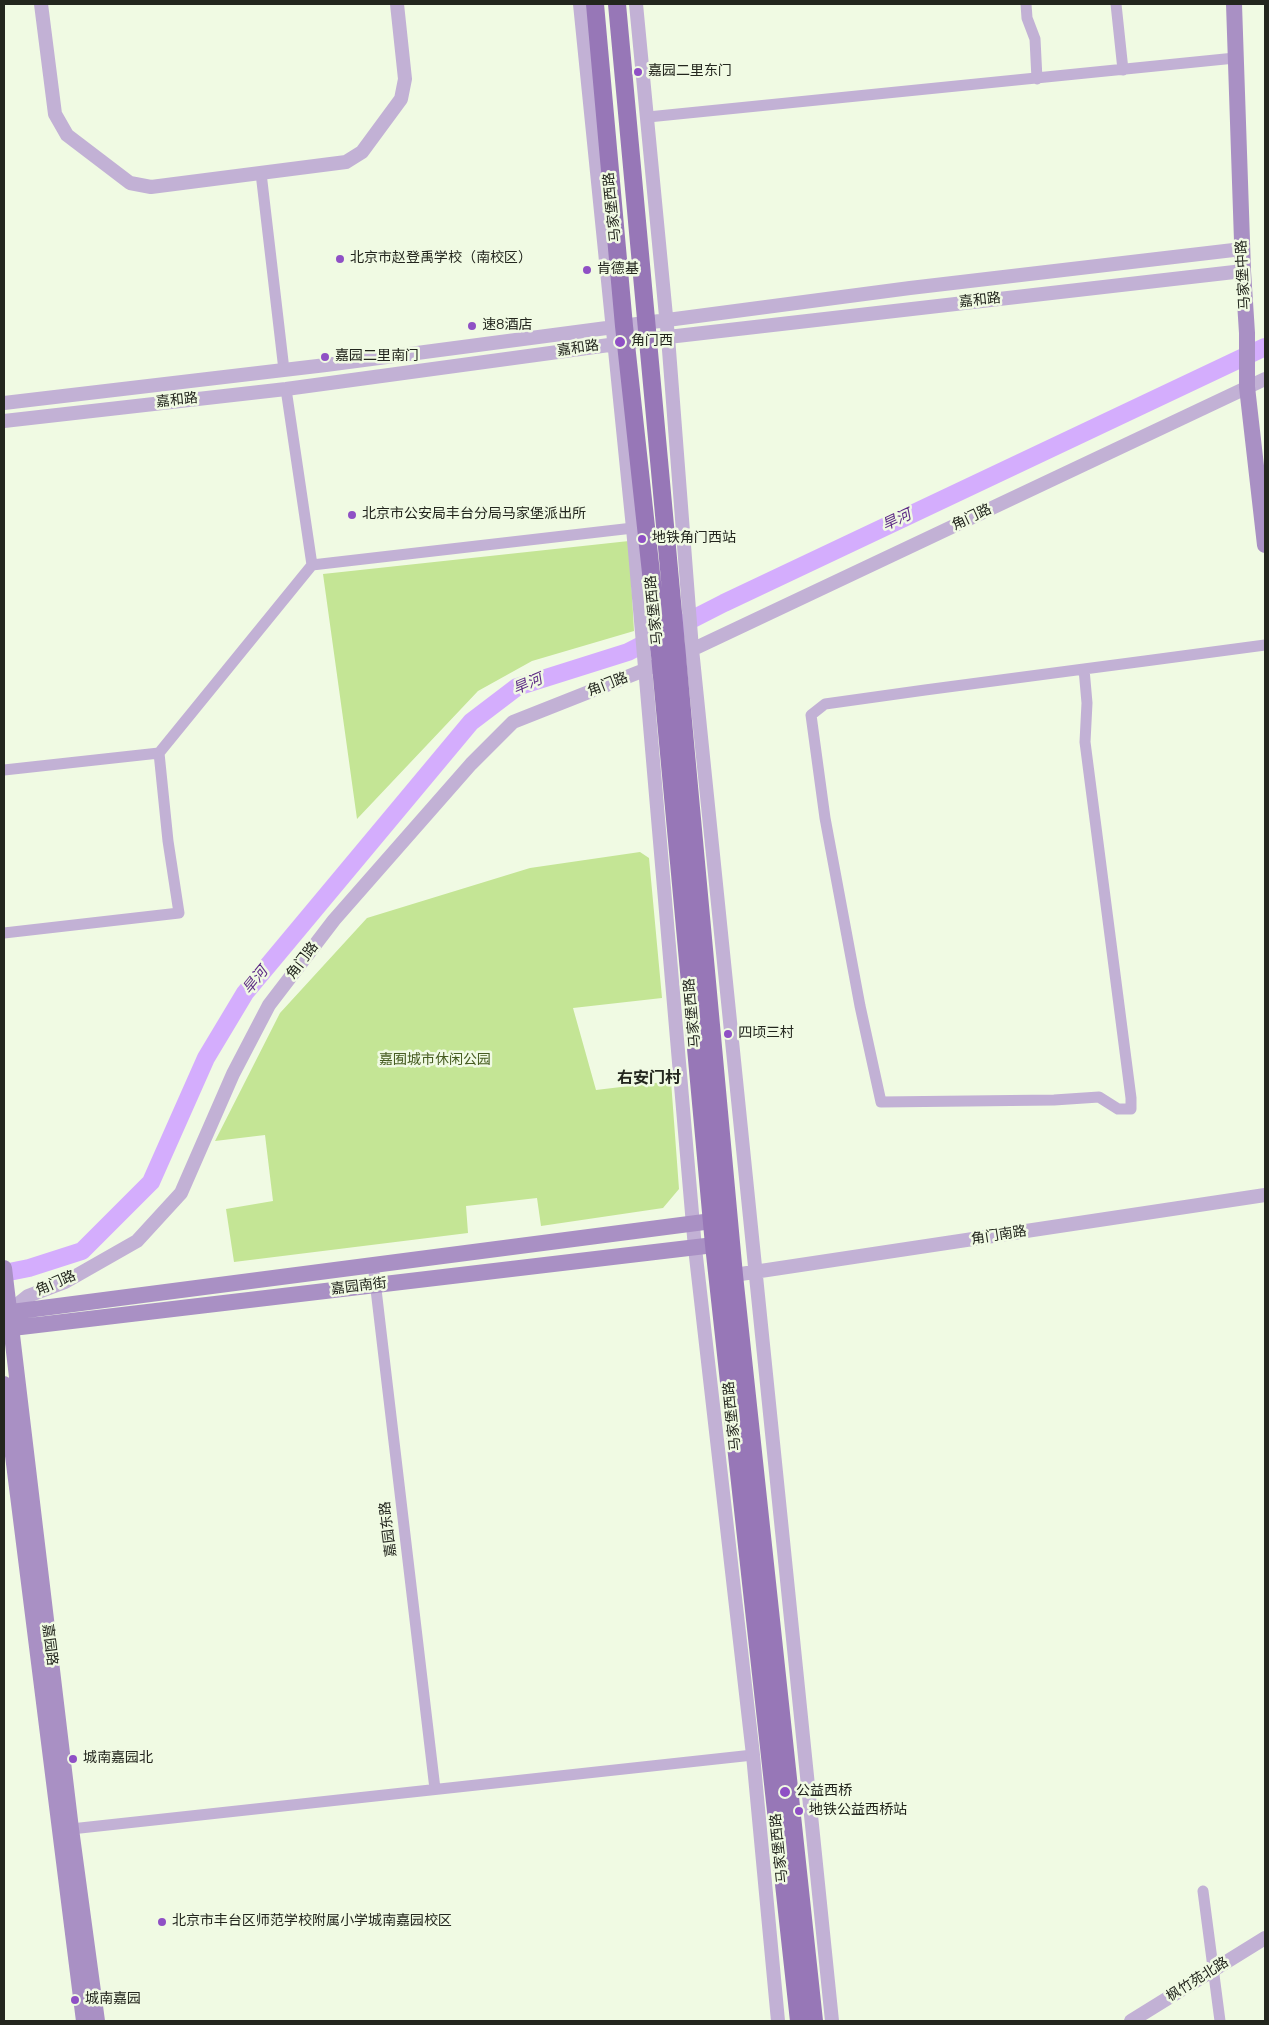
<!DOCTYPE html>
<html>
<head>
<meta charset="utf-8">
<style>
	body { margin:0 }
	#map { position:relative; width:1269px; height:2025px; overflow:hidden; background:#f0fae3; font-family:"Nunito Sans",sans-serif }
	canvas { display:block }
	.frame { position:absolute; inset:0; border:5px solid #23261e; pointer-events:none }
</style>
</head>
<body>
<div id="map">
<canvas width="1269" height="2025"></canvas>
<div class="frame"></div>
</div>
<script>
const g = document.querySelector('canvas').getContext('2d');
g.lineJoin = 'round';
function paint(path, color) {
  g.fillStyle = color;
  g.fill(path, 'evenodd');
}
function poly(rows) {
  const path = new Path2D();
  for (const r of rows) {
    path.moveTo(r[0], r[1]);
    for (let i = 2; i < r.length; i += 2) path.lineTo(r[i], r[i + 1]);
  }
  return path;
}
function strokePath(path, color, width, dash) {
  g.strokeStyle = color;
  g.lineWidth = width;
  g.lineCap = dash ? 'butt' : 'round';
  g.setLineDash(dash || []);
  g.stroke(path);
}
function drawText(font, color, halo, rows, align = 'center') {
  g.font = font + ' "Nunito Sans","Noto Sans SC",sans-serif';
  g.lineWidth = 5;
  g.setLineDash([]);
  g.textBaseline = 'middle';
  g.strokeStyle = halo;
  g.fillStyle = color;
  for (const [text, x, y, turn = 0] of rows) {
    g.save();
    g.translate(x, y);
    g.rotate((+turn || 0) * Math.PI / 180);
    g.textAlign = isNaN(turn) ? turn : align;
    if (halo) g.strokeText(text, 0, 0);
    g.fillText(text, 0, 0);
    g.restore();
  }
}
paint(poly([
	[629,541,634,631,532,661,478,691,357,819,323,574],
	[640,852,649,858,662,998,573,1008,596,1090,671,1081,679,1189,663,1208,541,1226,537,1198,466,1206,468,1233,234,1262,226,1209,273,1201,265,1135,215,1141,280,1013,367,918,530,868]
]), '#c4e595');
strokePath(poly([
	[4,1273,29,1268,82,1251,151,1182,206,1058,245,993,471,722,517,687,628,652,724,603,1265,347]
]), '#d4adfd', 18);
strokePath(poly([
	[1026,4,1027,18,1035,39,1037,79],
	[1116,4,1123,70],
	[648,117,1235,58],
	[261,173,284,370],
	[286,389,312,565],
	[1084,669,1087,703,1085,742,1131,1098,1131,1109,1118,1109,1099,1097,1054,1100,881,1102,860,1006,825,818,811,715,825,704,925,690,1084,669,1145,661,1265,645],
	[4,770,159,753,312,565,633,528],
	[4,933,179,913,168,841,159,753],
	[373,1264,435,1789],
	[71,1829,753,1755],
	[1203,1891,1220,2021]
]), '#c2b1d5', 11);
strokePath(poly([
	[41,4,55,114,67,135,130,183,151,187,346,162,362,152,401,99,405,79,397,4],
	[580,4,633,528,695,1248,753,1755,778,2021],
	[636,4,668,337,692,649,832,2021],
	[4,403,326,365,910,288,1242,249],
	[4,421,286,389,668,337,1243,271],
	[685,653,1265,379],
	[734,1275,1265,1195],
	[8,1312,28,1296,65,1282,137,1241,181,1193,233,1074,269,1005,334,920,471,764,513,722,652,667],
	[1131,2021,1265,1938]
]), '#c2b1d5', 14);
strokePath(poly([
	[1234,4,1243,271,1247,333,1247,387,1265,545],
	[4,1268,71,1829,97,2021],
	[4,1313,712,1221],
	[4,1329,714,1245],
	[4,1384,84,2021]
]), '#a990c4', 16);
strokePath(poly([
	[595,4,624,326,660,655,714,1245,799,2021],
	[617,4,734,1275,814,2021]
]), '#9777b7', 18);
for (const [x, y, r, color] of [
	[638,72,5,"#8f50c5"],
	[340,259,5,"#8f50c5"],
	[587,270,5,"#8f50c5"],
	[472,326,5,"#8f50c5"],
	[620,342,6,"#8f50c5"],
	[325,357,5,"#8f50c5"],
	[352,515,5,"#8f50c5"],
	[642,539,5,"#8f50c5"],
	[728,1034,5,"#8f50c5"],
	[73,1759,5,"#8f50c5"],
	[785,1792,6,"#8f50c5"],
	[799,1811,5,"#8f50c5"],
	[162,1922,5,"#8f50c5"],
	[75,2000,5,"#8f50c5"]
]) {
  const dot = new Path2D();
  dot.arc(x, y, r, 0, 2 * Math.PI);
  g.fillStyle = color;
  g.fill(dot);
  strokePath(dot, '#f0fae3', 2);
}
drawText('14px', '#23261e', '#f0fae3', [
	["嘉园二里东门",648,72],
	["北京市赵登禹学校（南校区）",350,259],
	["肯德基",597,270],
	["速8酒店",482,326],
	["角门西",631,342],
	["嘉园二里南门",335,357],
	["北京市公安局丰台分局马家堡派出所",362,515],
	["地铁角门西站",652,539],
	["四顷三村",738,1034],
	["城南嘉园北",83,1759],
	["公益西桥",796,1792],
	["地铁公益西桥站",809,1811],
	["北京市丰台区师范学校附属小学城南嘉园校区",172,1922],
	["城南嘉园",85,2000]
], 'left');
drawText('14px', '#23261e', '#f0fae3', [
	["马家堡西路",613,207,-96],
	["马家堡中路",1244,275,-93],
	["嘉和路",980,301,-6],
	["嘉和路",578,349,-8],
	["嘉和路",177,401,-6],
	["角门路",972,518,-25],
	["马家堡西路",655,610,-96],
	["角门路",608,685,-21],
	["角门路",303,961,-53],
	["马家堡西路",693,1013,-95],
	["角门南路",999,1236,-9],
	["角门路",56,1284,-23],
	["嘉园南街",359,1287,-7],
	["马家堡西路",733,1416,-96],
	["嘉园东路",389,1529,-97],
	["嘉园路",49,1645,83],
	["马家堡西路",780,1848,-96],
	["枫竹苑北路",1198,1980,-32]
]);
drawText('14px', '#465c21', '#f0fae3', [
	["嘉囿城市休闲公园",435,1061]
]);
drawText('italic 15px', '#5e2b86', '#f0fae3', [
	["旱河",897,521,-25],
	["旱河",528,685,-23],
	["旱河",256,981,-51]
]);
drawText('bold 16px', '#23261e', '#f0fae3', [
	["右安门村",649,1079]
]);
</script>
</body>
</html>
